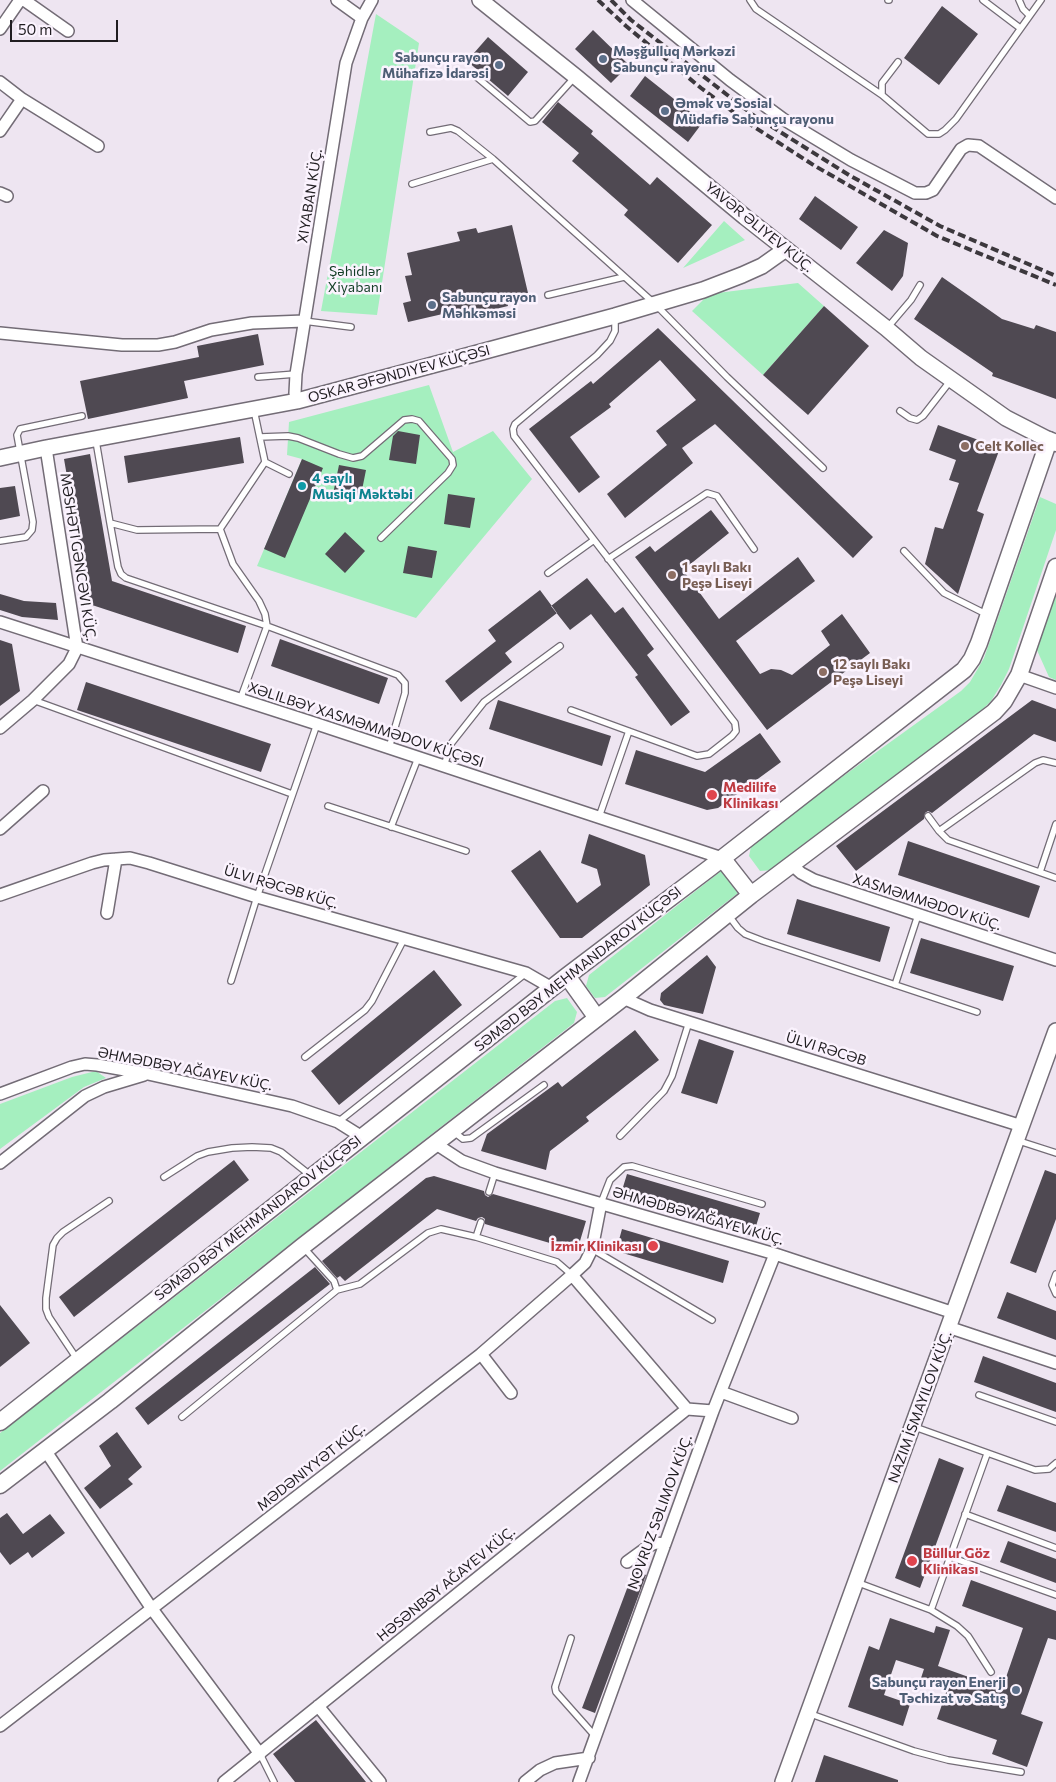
<!DOCTYPE html>
<html>
<head>
<meta charset="utf-8">
<style>
	body { margin:0 }
	#map { position:relative; width:1056px; height:1782px; overflow:hidden; background:#eee5f1; font-family:Commissioner,sans-serif }
	canvas { display:block }
	.scale { position:absolute; left:10px; top:20px; width:108px; height:22px; box-sizing:border-box; border:2px solid #201d21; border-top:0; padding-left:6px; font-size:15px; line-height:18px; white-space:nowrap; color:#201d21; -webkit-text-stroke:4px #fbf3fe; paint-order:stroke }
</style>
</head>
<body>
<div id="map">
<canvas width="1056" height="1782"></canvas>
<div class="scale">50 m</div>
</div>
<script>
const g = document.querySelector('canvas').getContext('2d');
g.lineJoin = 'round';
function paint(path, color) {
  g.fillStyle = color;
  g.fill(path, 'evenodd');
}
function poly(rows) {
  const path = new Path2D();
  for (const r of rows) {
    path.moveTo(r[0], r[1]);
    for (let i = 2; i < r.length; i += 2) path.lineTo(r[i], r[i + 1]);
  }
  return path;
}
function strokePath(path, color, width, dash) {
  g.strokeStyle = color;
  g.lineWidth = width;
  g.lineCap = dash ? 'butt' : 'round';
  g.setLineDash(dash || []);
  g.stroke(path);
}
function drawText(font, color, halo, rows, align = 'center') {
  g.font = font + ' Commissioner,sans-serif';
  g.lineWidth = 5;
  g.setLineDash([]);
  g.textBaseline = 'middle';
  g.strokeStyle = halo;
  g.fillStyle = color;
  for (const [text, x, y, turn = 0] of rows) {
    g.save();
    g.translate(x, y);
    g.rotate((+turn || 0) * Math.PI / 180);
    g.textAlign = isNaN(turn) ? turn : align;
    if (halo) g.strokeText(text, 0, 0);
    g.fillText(text, 0, 0);
    g.restore();
  }
}
paint(poly([
	[376,14,419,43,377,315,321,311],
	[724,221,745,240,683,268],
	[798,283,824,306,763,375,692,311,709,294],
	[429,385,453,452,493,431,532,479,416,618,257,566,302,459,287,455,289,422],
	[1040,497,1056,504,1056,530,1009,669,1001,685,991,701,980,712,774,870,760,871,749,856,752,842,961,691,970,682,984,658],
	[1056,592,1056,680,1049,677,1036,648],
	[721,871,738,893,605,997,595,998,586,986,589,975],
	[567,998,577,1012,574,1023,0,1471,0,1433,555,1001],
	[96,1071,106,1078,84,1087,0,1149,0,1104,72,1077]
]), '#a5efbf');
paint(poly([
	[942,6,978,34,939,85,904,58],
	[593,30,629,65,611,83,575,49],
	[488,37,528,72,508,96,467,61],
	[645,76,703,122,688,142,630,96],
	[558,102,593,131,591,134,650,185,657,177,712,225,678,263,624,215,628,210,572,161,579,153,542,122],
	[815,196,858,227,841,250,799,219],
	[512,225,528,293,506,298,508,306,462,317,460,310,408,322,403,303,411,301,405,276,412,275,407,253,460,241,457,232,476,228,478,233],
	[884,230,908,243,903,276,892,291,856,263],
	[942,277,1002,319,1034,329,1036,325,1056,332,1056,399,992,376,993,373,914,319],
	[824,306,869,346,808,415,763,375],
	[658,328,873,537,853,558,715,424,682,448,693,463,625,518,607,494,667,445,656,431,696,400,660,360,609,404,611,407,570,437,600,477,579,493,529,429,591,381,593,384],
	[258,334,264,365,184,381,188,398,88,419,80,381,199,357,197,346],
	[938,425,1000,448,977,511,984,514,958,594,925,564,935,527,943,529,959,483,949,480,956,460,929,450],
	[398,431,420,435,416,464,389,460,393,436],
	[240,437,244,463,128,483,124,456],
	[90,454,112,581,246,626,238,653,89,604,64,459],
	[302,459,323,468,285,558,264,549],
	[339,465,366,470,360,500,333,494],
	[15,486,20,516,0,520,0,488],
	[448,494,475,498,470,528,444,524],
	[711,510,729,533,683,570,719,619,798,557,815,581,736,641,760,674,771,669,781,670,792,675,830,645,821,631,842,614,870,653,767,730,635,557,650,546,655,552],
	[345,532,365,551,345,573,325,554],
	[408,546,437,551,432,578,403,573],
	[587,578,615,613,623,607,654,649,647,655,690,712,671,726,635,677,638,675,591,614,570,630,551,606],
	[540,590,557,613,505,653,512,662,461,702,445,681,496,641,488,630],
	[0,594,24,601,56,603,58,620,22,617,0,610],
	[280,639,388,678,379,704,271,666],
	[0,640,12,644,20,691,0,706],
	[86,682,271,744,261,772,77,710],
	[498,700,611,736,602,766,489,729],
	[1032,700,1056,709,1056,742,1034,734,932,813,928,811,925,813,924,819,856,871,836,846],
	[760,733,781,762,718,808,707,810,625,784,636,750,705,772],
	[589,834,645,855,650,885,582,938,560,938,511,871,540,850,577,903,601,885,597,869,581,863],
	[908,841,1040,886,1029,918,898,875],
	[797,899,890,927,880,962,787,934],
	[921,938,1014,966,1003,1001,910,973],
	[707,955,716,967,703,1014,664,1005,660,1000,661,993],
	[434,970,462,1005,339,1105,311,1071],
	[635,1030,659,1060,586,1117,589,1121,550,1151,546,1170,481,1151,487,1134,558,1082,562,1087],
	[699,1039,734,1051,717,1104,681,1093],
	[234,1160,249,1180,74,1317,59,1297],
	[1045,1170,1056,1174,1056,1219,1036,1273,1010,1263],
	[627,1174,760,1213,753,1236,620,1197],
	[434,1176,484,1191,485,1195,488,1197,493,1194,586,1221,577,1251,485,1224,485,1219,482,1217,478,1218,476,1221,437,1209,345,1281,340,1276,337,1278,322,1261,426,1178],
	[622,1229,729,1261,723,1283,616,1251],
	[315,1267,330,1284,148,1425,135,1408],
	[1007,1292,1056,1311,1056,1340,997,1318],
	[0,1305,30,1343,0,1367],
	[983,1356,1056,1383,1056,1412,974,1382],
	[117,1432,142,1467,128,1479,133,1484,100,1509,84,1488,111,1466,99,1446],
	[939,1458,964,1468,920,1588,895,1578],
	[1007,1485,1056,1503,1056,1532,997,1511],
	[7,1513,23,1534,50,1514,65,1533,32,1558,28,1552,10,1565,0,1552,0,1518],
	[1008,1541,1056,1559,1056,1583,1000,1562],
	[634,1570,646,1575,595,1713,582,1708],
	[971,1580,1056,1611,1056,1640,1048,1638,1021,1714,1043,1722,1027,1767,992,1754,997,1740,937,1719,948,1687,921,1678,924,1669,896,1660,884,1695,910,1704,903,1726,848,1707,869,1646,879,1650,890,1618,934,1633,936,1626,950,1630,938,1666,1002,1689,1023,1628,962,1606],
	[316,1720,366,1782,295,1782,273,1754],
	[824,1755,898,1780,898,1782,815,1782]
]), '#4f4952');
const service = poly([
	[750,0,756,9,882,95],
	[888,0,889,0],
	[983,0,1020,28],
	[1019,0,1023,9,1029,15],
	[898,62,882,83,882,95,928,134,939,134,945,130,956,119,1041,0],
	[473,74,530,122,535,121,574,78],
	[430,132,451,128,458,131,493,159],
	[412,184,493,159,655,304,727,377,823,468],
	[548,295,624,277],
	[304,321,351,327],
	[888,327,911,300,920,285],
	[258,377,296,374],
	[900,411,910,418,917,420,923,416,951,380],
	[260,437,288,436,298,438,339,454,353,458,362,456,404,420,412,419,419,421,452,459,453,465,448,473,381,538],
	[96,441,110,523,137,530,220,529,265,462,254,410],
	[265,462,289,474],
	[110,523,118,567,121,574,126,578,267,626,398,675,405,683,405,693,389,748],
	[220,529,233,564,259,601,265,614,267,626,240,700],
	[0,541,26,537,32,530,33,522,17,435,20,429,82,416],
	[904,551,944,593,988,615],
	[608,559,707,493,717,496,754,549],
	[548,573,594,540],
	[33,700,292,794],
	[571,710,697,756,709,754,732,736,736,731,735,723,514,436,513,429,515,424,597,355,610,341,615,331,615,318],
	[1056,763,1043,760,1035,763,939,831,948,840,1056,878],
	[444,767,450,745,484,702,560,646],
	[328,806,466,851],
	[928,816,939,831],
	[599,817,629,731],
	[391,827,418,758],
	[1040,872,1056,824],
	[729,916,738,928,745,934,763,941,977,1012],
	[231,981,257,897,317,724],
	[895,985,918,915],
	[305,1057,365,1010,372,1001,404,939],
	[338,1122,526,973],
	[454,1132,463,1139,471,1138,544,1085],
	[620,1136,664,1091,672,1076,689,1022],
	[1016,1140,1056,1153],
	[164,1177,197,1156,208,1152,232,1148,252,1147,271,1148,281,1152,310,1175],
	[489,1192,495,1173],
	[601,1203,610,1180,624,1167,632,1166,762,1204],
	[476,1237,481,1222],
	[304,1248,334,1281,337,1290],
	[592,1249,712,1320],
	[1056,1274,1052,1285,1056,1294],
	[77,1359,49,1317,46,1309,46,1298,53,1245,57,1238,63,1232,109,1201],
	[979,1395,1056,1422],
	[182,1417,337,1290,360,1284,428,1233,441,1229,476,1237,557,1262,572,1275],
	[912,1426,1035,1470,1049,1469,1056,1463],
	[965,1514,1056,1548],
	[950,1557,1056,1595],
	[856,1582,931,1610,957,1626,968,1636,991,1672],
	[931,1610,987,1454],
	[571,1638,555,1687,556,1692,595,1736],
	[808,1713,914,1751,948,1760,1021,1772],
	[260,1754,274,1782]
]);
const minor = poly([
	[24,0,68,31],
	[337,0,362,18],
	[632,0,730,80,783,119,851,160,915,193,926,193,933,190,961,149,968,145,979,146,1056,198],
	[0,29,20,0],
	[0,82,22,99,98,146],
	[0,131,22,99],
	[0,193,7,196],
	[0,333,122,345,158,345,175,342,211,330,252,323,304,321],
	[297,401,295,393,296,374,346,63,362,18,372,0],
	[0,622,317,724,722,858],
	[1019,675,1056,688],
	[0,728,33,700,69,664,77,648,46,448],
	[0,829,43,791],
	[792,865,801,873,814,880,1056,960],
	[0,895,92,863,104,860,130,858,149,863,257,897,526,973,552,988],
	[107,913,116,859],
	[623,998,650,1010,1022,1126],
	[0,1094,72,1067,85,1064,97,1065,148,1074,292,1106,338,1122,362,1137],
	[436,1144,462,1161,495,1173,775,1254,954,1313],
	[0,1163,85,1096,104,1087,144,1075],
	[572,1275,687,1409,713,1411],
	[948,1327,1056,1363],
	[481,1354,511,1393],
	[721,1392,792,1418],
	[45,1450,152,1609,260,1754],
	[627,1562,649,1546,655,1543,665,1544],
	[318,1706,380,1782],
	[0,1726,481,1354,572,1275,585,1263,592,1249,601,1203],
	[224,1782,687,1409],
	[525,1782,540,1770,555,1763,589,1758],
	[579,1782,713,1411,775,1254]
]);
const tertiary = poly([
	[480,0,575,76,745,217,886,328,921,358,1006,418,1049,440],
	[0,458,46,448,297,401,459,358,615,316,703,290,742,275,762,266,786,249],
	[783,1782,1056,1031]
]);
const secondary = poly([
	[722,858,751,895],
	[567,976,597,1018],
	[0,1422,567,976,711,867,964,670,972,659,979,643,1049,440,1056,443],
	[0,1485,110,1401,303,1246,623,998,751,895,994,712,1004,701,1019,675,1056,567]
]);
strokePath(service, '#736c76', 8);
strokePath(minor, '#736c76', 14);
strokePath(tertiary, '#736c76', 18);
strokePath(secondary, '#736c76', 19);
strokePath(service, '#fff', 5.5);
strokePath(minor, '#fff', 11);
strokePath(tertiary, '#fff', 15);
strokePath(secondary, '#fff', 16);
strokePath(poly([
	[598,0,626,26,701,88,748,123,815,166,937,236,1056,285],
	[611,0,631,20,753,115,849,175,940,226,1056,276]
]), '#3c383d', 4, [8, 4]);
for (const [x, y, r, color] of [
	[603,59,5,"#5c6f8a"],
	[499,65,5,"#5c6f8a"],
	[665,111,5,"#5c6f8a"],
	[432,305,5,"#5c6f8a"],
	[965,446,5,"#8d6e63"],
	[302,486,5,"#0f9aa8"],
	[672,575,5,"#8d6e63"],
	[823,672,5,"#8d6e63"],
	[712,795,6,"#e0444e"],
	[653,1246,6,"#e0444e"],
	[912,1561,6,"#e0444e"],
	[1016,1690,5,"#5c6f8a"]
]) {
  const dot = new Path2D();
  dot.arc(x, y, r, 0, 2 * Math.PI);
  g.fillStyle = color;
  g.fill(dot);
  strokePath(dot, '#fbf3fe', 2);
}
drawText('bold 14px', '#4e5e75', '#fbf3fe', [
	["Məşğulluq Mərkəzi",613,51],
	["Sabunçu rayonu",613,67],
	["Sabunçu rayon",489,57,"right"],
	["Mühafizə İdarəsi",489,73,"right"],
	["Əmək və Sosial",675,103],
	["Müdafiə Sabunçu rayonu",675,119],
	["Sabunçu rayon",442,297],
	["Məhkəməsi",442,313],
	["Sabunçu rayon Enerji",1006,1682,"right"],
	["Təchizat və Satış",1006,1698,"right"]
], 'left');
drawText('14px', '#201d21', '#fbf3fe', [
	["XIYABAN KÜÇ.",310,196,-81],
	["YAVƏR ƏLIYEV KÜÇ.",759,227,39],
	["OSKAR ƏFƏNDIYEV KÜÇƏSI",399,374,-15],
	["MƏSHƏTI GƏNCƏVI KÜÇ.",78,557,81],
	["XƏLILBƏY XASMƏMMƏDOV KÜÇƏSI",366,725,18],
	["ÜLVI RƏCƏB KÜÇ.",281,887,17],
	["XASMƏMMƏDOV KÜÇ.",927,902,18],
	["SƏMƏD BƏY MEHMANDAROV KÜÇƏSI",578,969,-38],
	["ÜLVI RƏCƏB",826,1049,17],
	["ƏHMƏDBƏY AĞAYEV KÜÇ.",185,1069,11],
	["ƏHMƏDBƏY AĞAYEV KÜÇ.",698,1216,16],
	["SƏMƏD BƏY MEHMANDAROV KÜÇƏSI",258,1218,-38],
	["NAZIM İSMAYILOV KÜÇ.",920,1407,-70],
	["MƏDƏNIYYƏT KÜÇ.",311,1467,-38],
	["NOVRUZ SƏLIMOV KÜÇ.",660,1512,-70],
	["HƏSƏNBƏY AĞAYEV KÜÇ.",446,1584,-39]
]);
drawText('14px', '#143f27', '#fbf3fe', [
	["Şəhidlər",355,271],
	["Xiyabanı",355,287]
]);
drawText('bold 14px', '#785e54', '#fbf3fe', [
	["Celt Kollec",975,446],
	["1 saylı Bakı",682,567],
	["Peşə Liseyi",682,583],
	["12 saylı Bakı",833,664],
	["Peşə Liseyi",833,680]
], 'left');
drawText('bold 14px', '#0d838f', '#fbf3fe', [
	["4 saylı",312,478],
	["Musiqi Məktəbi",312,494]
], 'left');
drawText('bold 14px', '#be3a42', '#fbf3fe', [
	["Medilife",723,787],
	["Klinikası",723,803],
	["İzmir Klinikası",642,1246,"right"],
	["Büllur Göz",923,1553],
	["Klinikası",923,1569]
], 'left');
</script>
</body>
</html>
